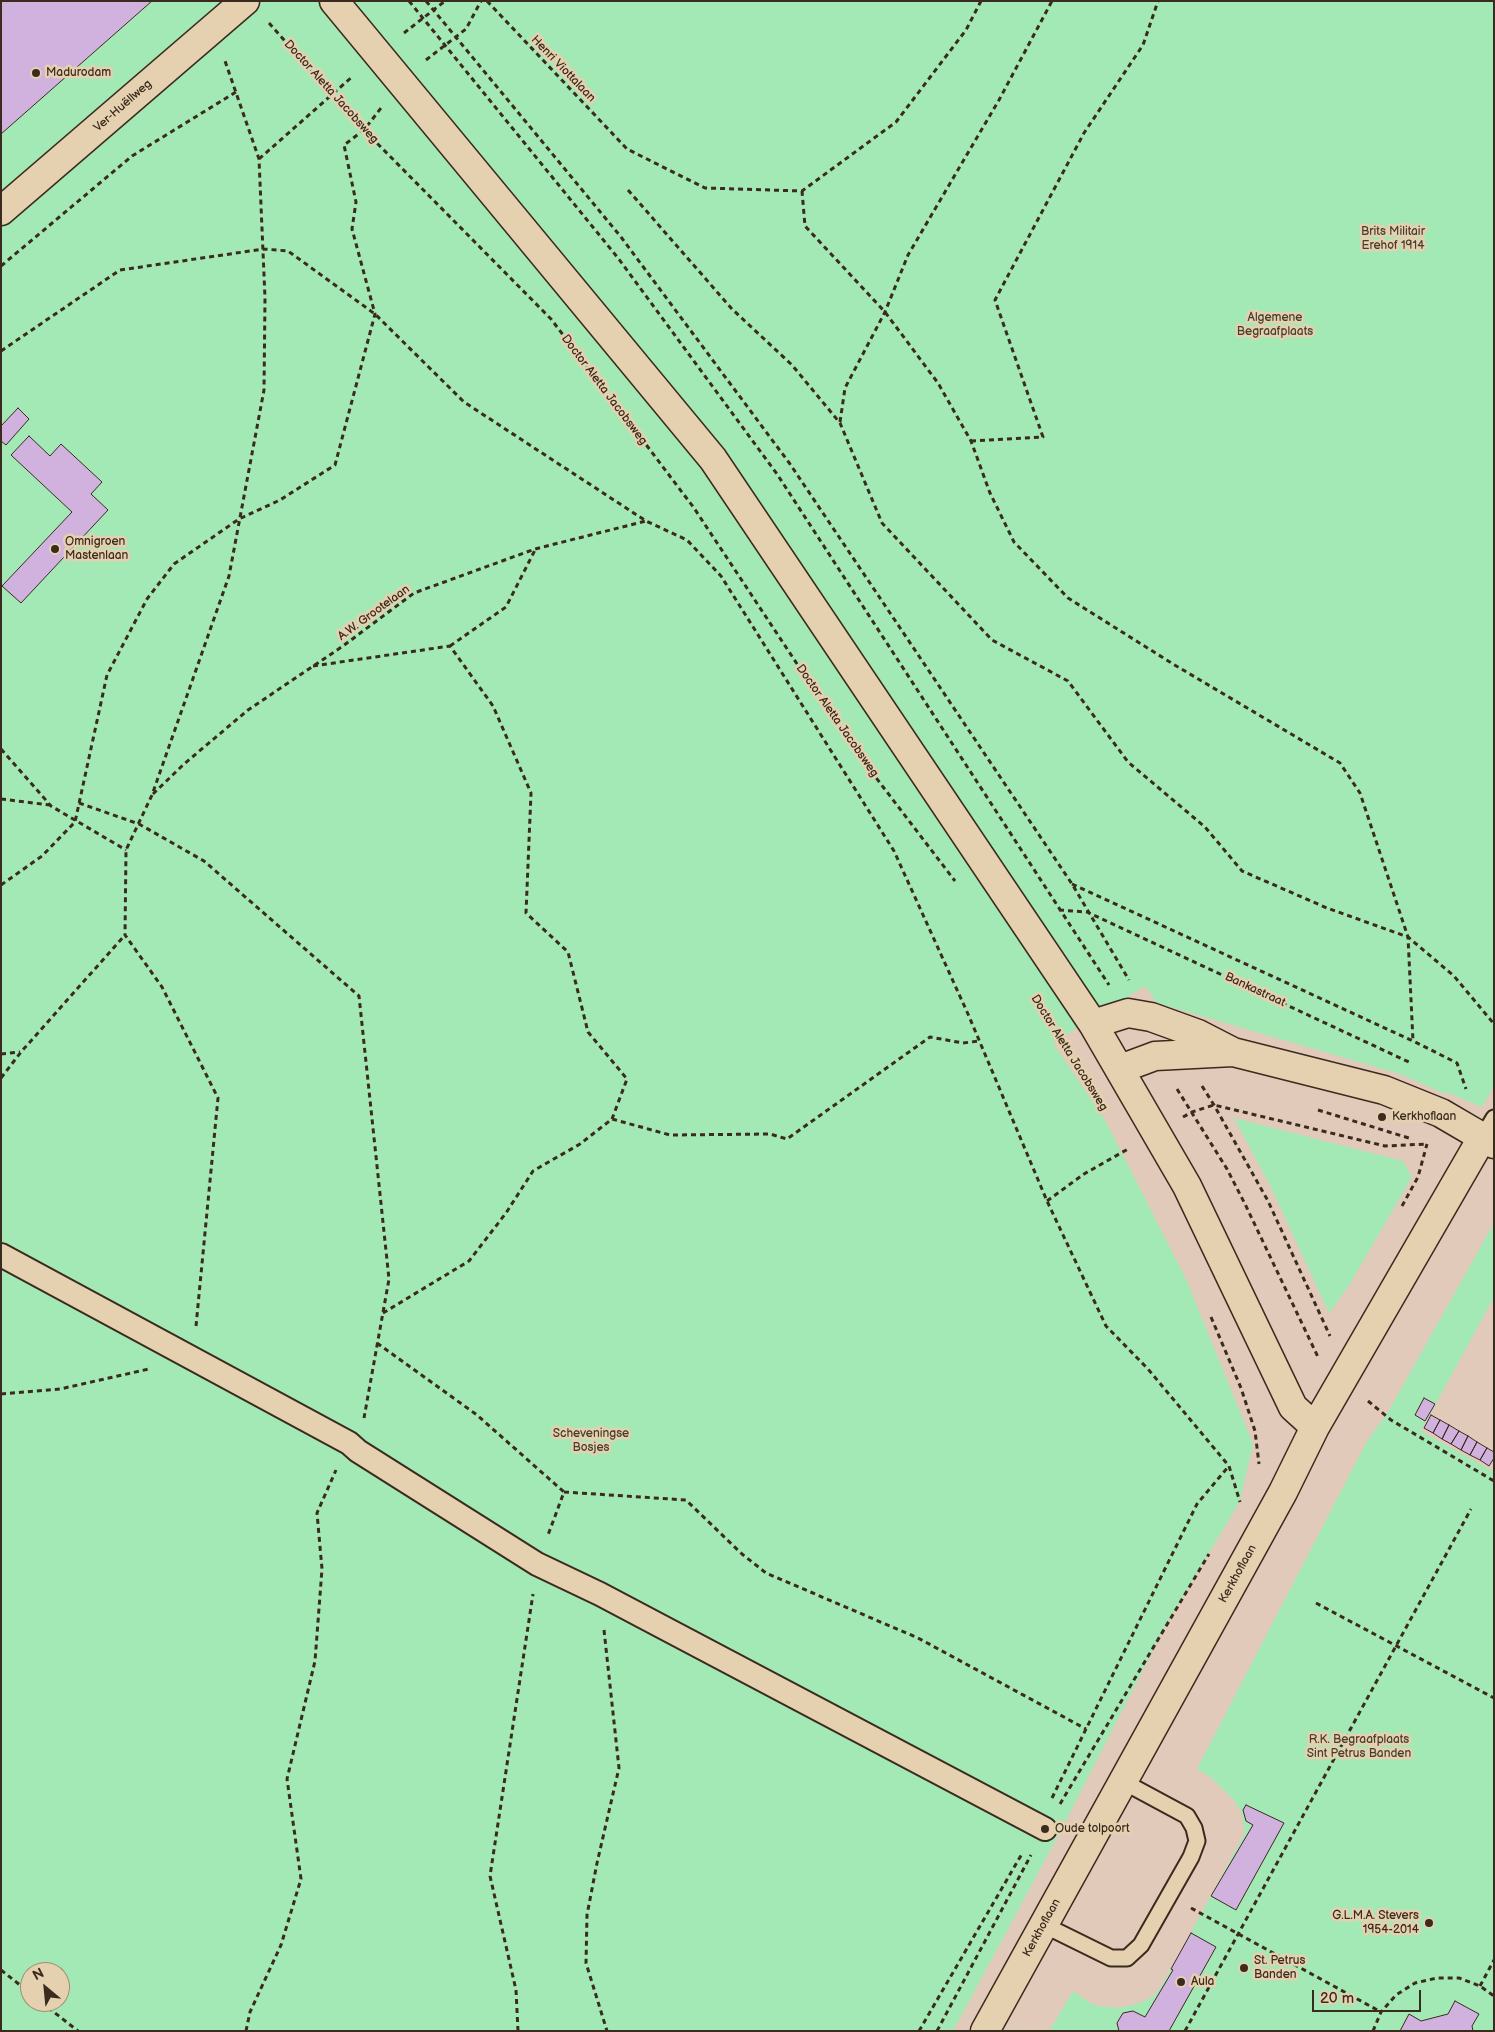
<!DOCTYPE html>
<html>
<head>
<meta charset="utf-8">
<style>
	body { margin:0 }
	#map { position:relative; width:1495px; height:2032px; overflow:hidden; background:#e1cab9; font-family:"Balsamiq Sans",sans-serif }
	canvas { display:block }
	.frame { position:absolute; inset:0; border:2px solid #3b2a1e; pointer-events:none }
	.north { position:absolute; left:20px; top:1962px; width:50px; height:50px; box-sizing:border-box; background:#e5d0af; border:1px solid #a18e75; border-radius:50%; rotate:332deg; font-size:14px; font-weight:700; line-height:20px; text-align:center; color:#3b2a1e }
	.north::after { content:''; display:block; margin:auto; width:18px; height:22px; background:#3b2a1e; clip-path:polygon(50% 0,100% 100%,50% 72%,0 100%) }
	.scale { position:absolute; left:1312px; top:1990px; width:109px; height:22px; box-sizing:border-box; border:2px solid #3b2a1e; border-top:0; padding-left:6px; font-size:15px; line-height:18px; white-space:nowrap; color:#3b2a1e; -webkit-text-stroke:4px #e5d0af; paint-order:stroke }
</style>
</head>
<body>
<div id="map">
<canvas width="1495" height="2032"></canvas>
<div class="frame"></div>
<div class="north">N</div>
<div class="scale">20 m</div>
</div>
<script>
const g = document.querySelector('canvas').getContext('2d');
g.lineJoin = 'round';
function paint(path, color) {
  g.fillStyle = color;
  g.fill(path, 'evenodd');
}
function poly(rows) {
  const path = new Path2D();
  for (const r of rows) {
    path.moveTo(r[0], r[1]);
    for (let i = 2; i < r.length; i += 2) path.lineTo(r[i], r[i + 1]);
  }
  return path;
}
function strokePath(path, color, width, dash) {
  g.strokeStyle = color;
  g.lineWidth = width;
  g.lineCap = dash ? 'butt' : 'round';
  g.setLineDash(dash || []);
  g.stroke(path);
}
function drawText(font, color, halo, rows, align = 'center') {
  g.font = font + ' "Balsamiq Sans",sans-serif';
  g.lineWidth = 5;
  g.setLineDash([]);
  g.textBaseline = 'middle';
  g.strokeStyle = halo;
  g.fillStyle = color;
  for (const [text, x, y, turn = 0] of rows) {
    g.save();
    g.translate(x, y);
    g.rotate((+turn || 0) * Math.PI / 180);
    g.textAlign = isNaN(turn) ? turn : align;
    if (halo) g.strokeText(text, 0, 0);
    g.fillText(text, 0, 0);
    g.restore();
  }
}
paint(poly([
	[152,1,1494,1,1494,1086,1482,1107,1446,1092,1445,1094,1400,1074,1157,1003,1145,986,1053,1043,1105,1120,1186,1279,1253,1444,1240,1501,1166,1625,1058,1836,953,2031,1,2031,1,134],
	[30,1972,60,1972,60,2002,30,2002],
	[1234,1118,1403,1161,1412,1177,1348,1287,1329,1313,1271,1187],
	[1494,1223,1494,1297,1421,1431,1494,1472,1494,2031,1049,2031,1073,1991,1090,2003,1099,2006,1119,2008,1140,2003,1152,1997,1161,1987,1245,1833,1241,1811,1232,1798,1210,1777,1197,1769,1366,1443,1388,1412]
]), '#a3e9b6');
const building = poly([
	[1,1,152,1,1,134,1,1],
	[18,408,29,419,6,445,1,441,1,426,18,408],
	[29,436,50,456,61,444,102,482,91,494,108,510,21,603,2,586,72,512,11,455,29,436],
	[1424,1398,1435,1404,1425,1421,1415,1415,1424,1398],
	[1431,1415,1440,1420,1433,1433,1424,1428,1431,1415],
	[1440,1420,1449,1425,1442,1439,1433,1433,1440,1420],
	[1449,1425,1459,1431,1451,1444,1442,1439,1449,1425],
	[1459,1431,1468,1436,1461,1450,1451,1444,1459,1431],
	[1468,1436,1477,1442,1470,1455,1461,1450,1468,1436],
	[1477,1442,1487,1448,1480,1460,1470,1455,1477,1442],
	[1487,1448,1494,1452,1494,1458,1489,1466,1480,1460,1487,1448],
	[1246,1805,1284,1823,1236,1910,1211,1896,1253,1825,1246,1821,1243,1810,1246,1805],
	[1191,1933,1216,1947,1169,2031,1119,2031,1117,2023,1123,2013,1133,2011,1145,2017,1173,1970,1171,1969,1191,1933],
	[1455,2001,1479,2014,1472,2026,1473,2031,1400,2031,1409,2014,1421,2021,1448,2014,1455,2001]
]);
paint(building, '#d1b2df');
strokePath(building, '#3b2a1e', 1);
const service = poly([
	[1482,1138,1494,1118],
	[1044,1925,1111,1958,1127,1958,1141,1945,1191,1857,1197,1841,1194,1828,1187,1816,1122,1781]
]);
const pedestrian = poly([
	[1,1255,349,1443,358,1451,537,1564,600,1594,1045,1829]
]);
const minor = poly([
	[334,1,713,459,1093,1024,1187,1186,1293,1407,1315,1427],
	[1,211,245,1],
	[1093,1024,1128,1013,1151,1017,1198,1034,1233,1052,1384,1090,1441,1113,1494,1144],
	[1120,1069,1155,1056,1233,1052],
	[985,2031,1256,1541,1283,1492,1315,1427,1482,1138]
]);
strokePath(service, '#3b2a1e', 19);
strokePath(pedestrian, '#3b2a1e', 26);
strokePath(minor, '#3b2a1e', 31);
strokePath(poly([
	[409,1,618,258,777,474,1109,985],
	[426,1,621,237,790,464,1072,884,1129,980],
	[487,1,627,149,705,188,802,191,896,122,966,30,981,1],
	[269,23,364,130,551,319,694,508,848,741,955,881],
	[404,33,445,1],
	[426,60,466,29,481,1],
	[259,159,353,76],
	[628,190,732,309,792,365,840,423,882,523,992,640,1068,681,1128,762,1205,827,1242,871,1327,908,1408,937,1454,976,1494,1024],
	[802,191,805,226,885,312,938,383,971,441,990,493,1014,542,1068,598,1173,664,1340,763,1360,793,1408,937,1413,1041],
	[1,266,132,156,236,92],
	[1,351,120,270,264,249,288,251,375,314,464,402,646,521,687,540,721,576,894,851,968,1014,1047,1201,1106,1326,1148,1369,1229,1466,1240,1502],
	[840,422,845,388,885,312,908,255,999,100,1052,1],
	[971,441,1043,437,995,300,1084,133,1143,45,1158,1],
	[450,646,506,607,535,550],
	[313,666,450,646,493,706,531,793,526,913,568,952,588,1032,627,1079,612,1119],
	[1,749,51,806,126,850],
	[153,794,184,764,248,710,343,646,414,593,535,549,646,521],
	[1,799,50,805],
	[79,803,139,824,204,861,359,996,389,1279,364,1418],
	[1072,884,1413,1041,1457,1063,1466,1089],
	[1,885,42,856,75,822,107,675,147,599,174,564,239,519,280,500,335,465,375,314,352,229,356,202,344,145,364,130,381,108],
	[1059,910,1087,912,1411,1063],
	[1,1054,20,1052],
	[1,1078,21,1052,125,935],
	[1202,1086,1214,1105,1268,1201,1330,1336],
	[1177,1089,1227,1169,1245,1204,1318,1357],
	[1318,1110,1412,1139],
	[1183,1117,1192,1112,1214,1105,1385,1146,1427,1144],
	[1047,1201,1084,1174,1128,1149],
	[1402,1206,1418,1177,1427,1144],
	[383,1313,469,1261,506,1213,533,1171,580,1144,612,1119,670,1135,770,1134,787,1139,930,1037,963,1043,979,1041],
	[1211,1317,1241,1388,1255,1431,1259,1464],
	[196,1326,218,1098,162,987,125,935,126,850,152,795,229,576,264,390,265,298,259,159,225,61],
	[377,1343,477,1415,564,1492,548,1535],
	[1,1394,60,1389,149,1369],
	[1368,1401,1391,1420,1494,1481],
	[564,1492,686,1500,742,1554,766,1573,918,1638,1086,1729],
	[1316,1603,1494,1698],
	[604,1630,619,1768,597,1863,587,1915,586,1963,607,2031],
	[1052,1798,1197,1504,1228,1467],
	[1060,1804,1209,1554],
	[1191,1908,1381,2012],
	[1,1970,30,1993],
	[1480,1986,1494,1960],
	[41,2002,78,2031],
	[246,2031,250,2012,281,1945,301,1879,287,1779,315,1661,322,1569,317,1513,336,1470],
	[518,2031,516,1990,490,1876,533,1594],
	[919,2031,1023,1852],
	[937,2031,1031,1855],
	[1185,2031,1471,1509],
	[1373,2031,1381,2012,1396,1995,1415,1983,1437,1978,1459,1978,1480,1986,1494,1996]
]), '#3b2a1e', 3, [5, 4]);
strokePath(service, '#e5d0af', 15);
strokePath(pedestrian, '#e5d0af', 22);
strokePath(minor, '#e5d0af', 28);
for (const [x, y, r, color] of [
	[36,73,5,"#3b2a1e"],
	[55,549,5,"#3b2a1e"],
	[1382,1117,5,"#3b2a1e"],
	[1045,1829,5,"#3b2a1e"],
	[1429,1923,5,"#3b2a1e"],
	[1244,1968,5,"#3b2a1e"],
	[1181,1982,5,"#3b2a1e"]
]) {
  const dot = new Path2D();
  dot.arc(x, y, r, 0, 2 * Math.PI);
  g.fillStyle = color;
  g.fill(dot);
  strokePath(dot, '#e5d0af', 2);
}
drawText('12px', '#3b2a1e', '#e5d0af', [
	["Henri Viottalaan",563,69,46],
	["Doctor Aletta Jacobsweg",331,92,48],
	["Ver-Huëllweg",123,106,-41],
	["Doctor Aletta Jacobsweg",604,390,53],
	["A.W. Grootelaan",374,613,-36],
	["Doctor Aletta Jacobsweg",837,721,55],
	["Bankastraat",1255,990,25],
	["Doctor Aletta Jacobsweg",1069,1053,58],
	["Kerkhoflaan",1238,1574,-61],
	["Kerkhoflaan",1042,1928,-61]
]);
drawText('12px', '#3b2a1e', '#e5d0af', [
	["Madurodam",46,73],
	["Omnigroen",65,542],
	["Mastenlaan",65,556],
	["Kerkhoflaan",1392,1117],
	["Oude tolpoort",1055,1829],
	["G.L.M.A. Stevers",1419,1916,"right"],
	["1954-2014",1419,1930,"right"],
	["St. Petrus",1254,1961],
	["Banden",1254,1975],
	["Aula",1191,1982]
], 'left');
drawText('12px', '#453d2d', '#e5d0af', [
	["Brits Militair",1393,232],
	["Erehof 1914",1393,246],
	["Algemene",1275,318],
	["Begraafplaats",1275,332],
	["Scheveningse",591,1434],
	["Bosjes",591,1448],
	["R.K. Begraafplaats",1359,1740],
	["Sint Petrus Banden",1359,1754]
]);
</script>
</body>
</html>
